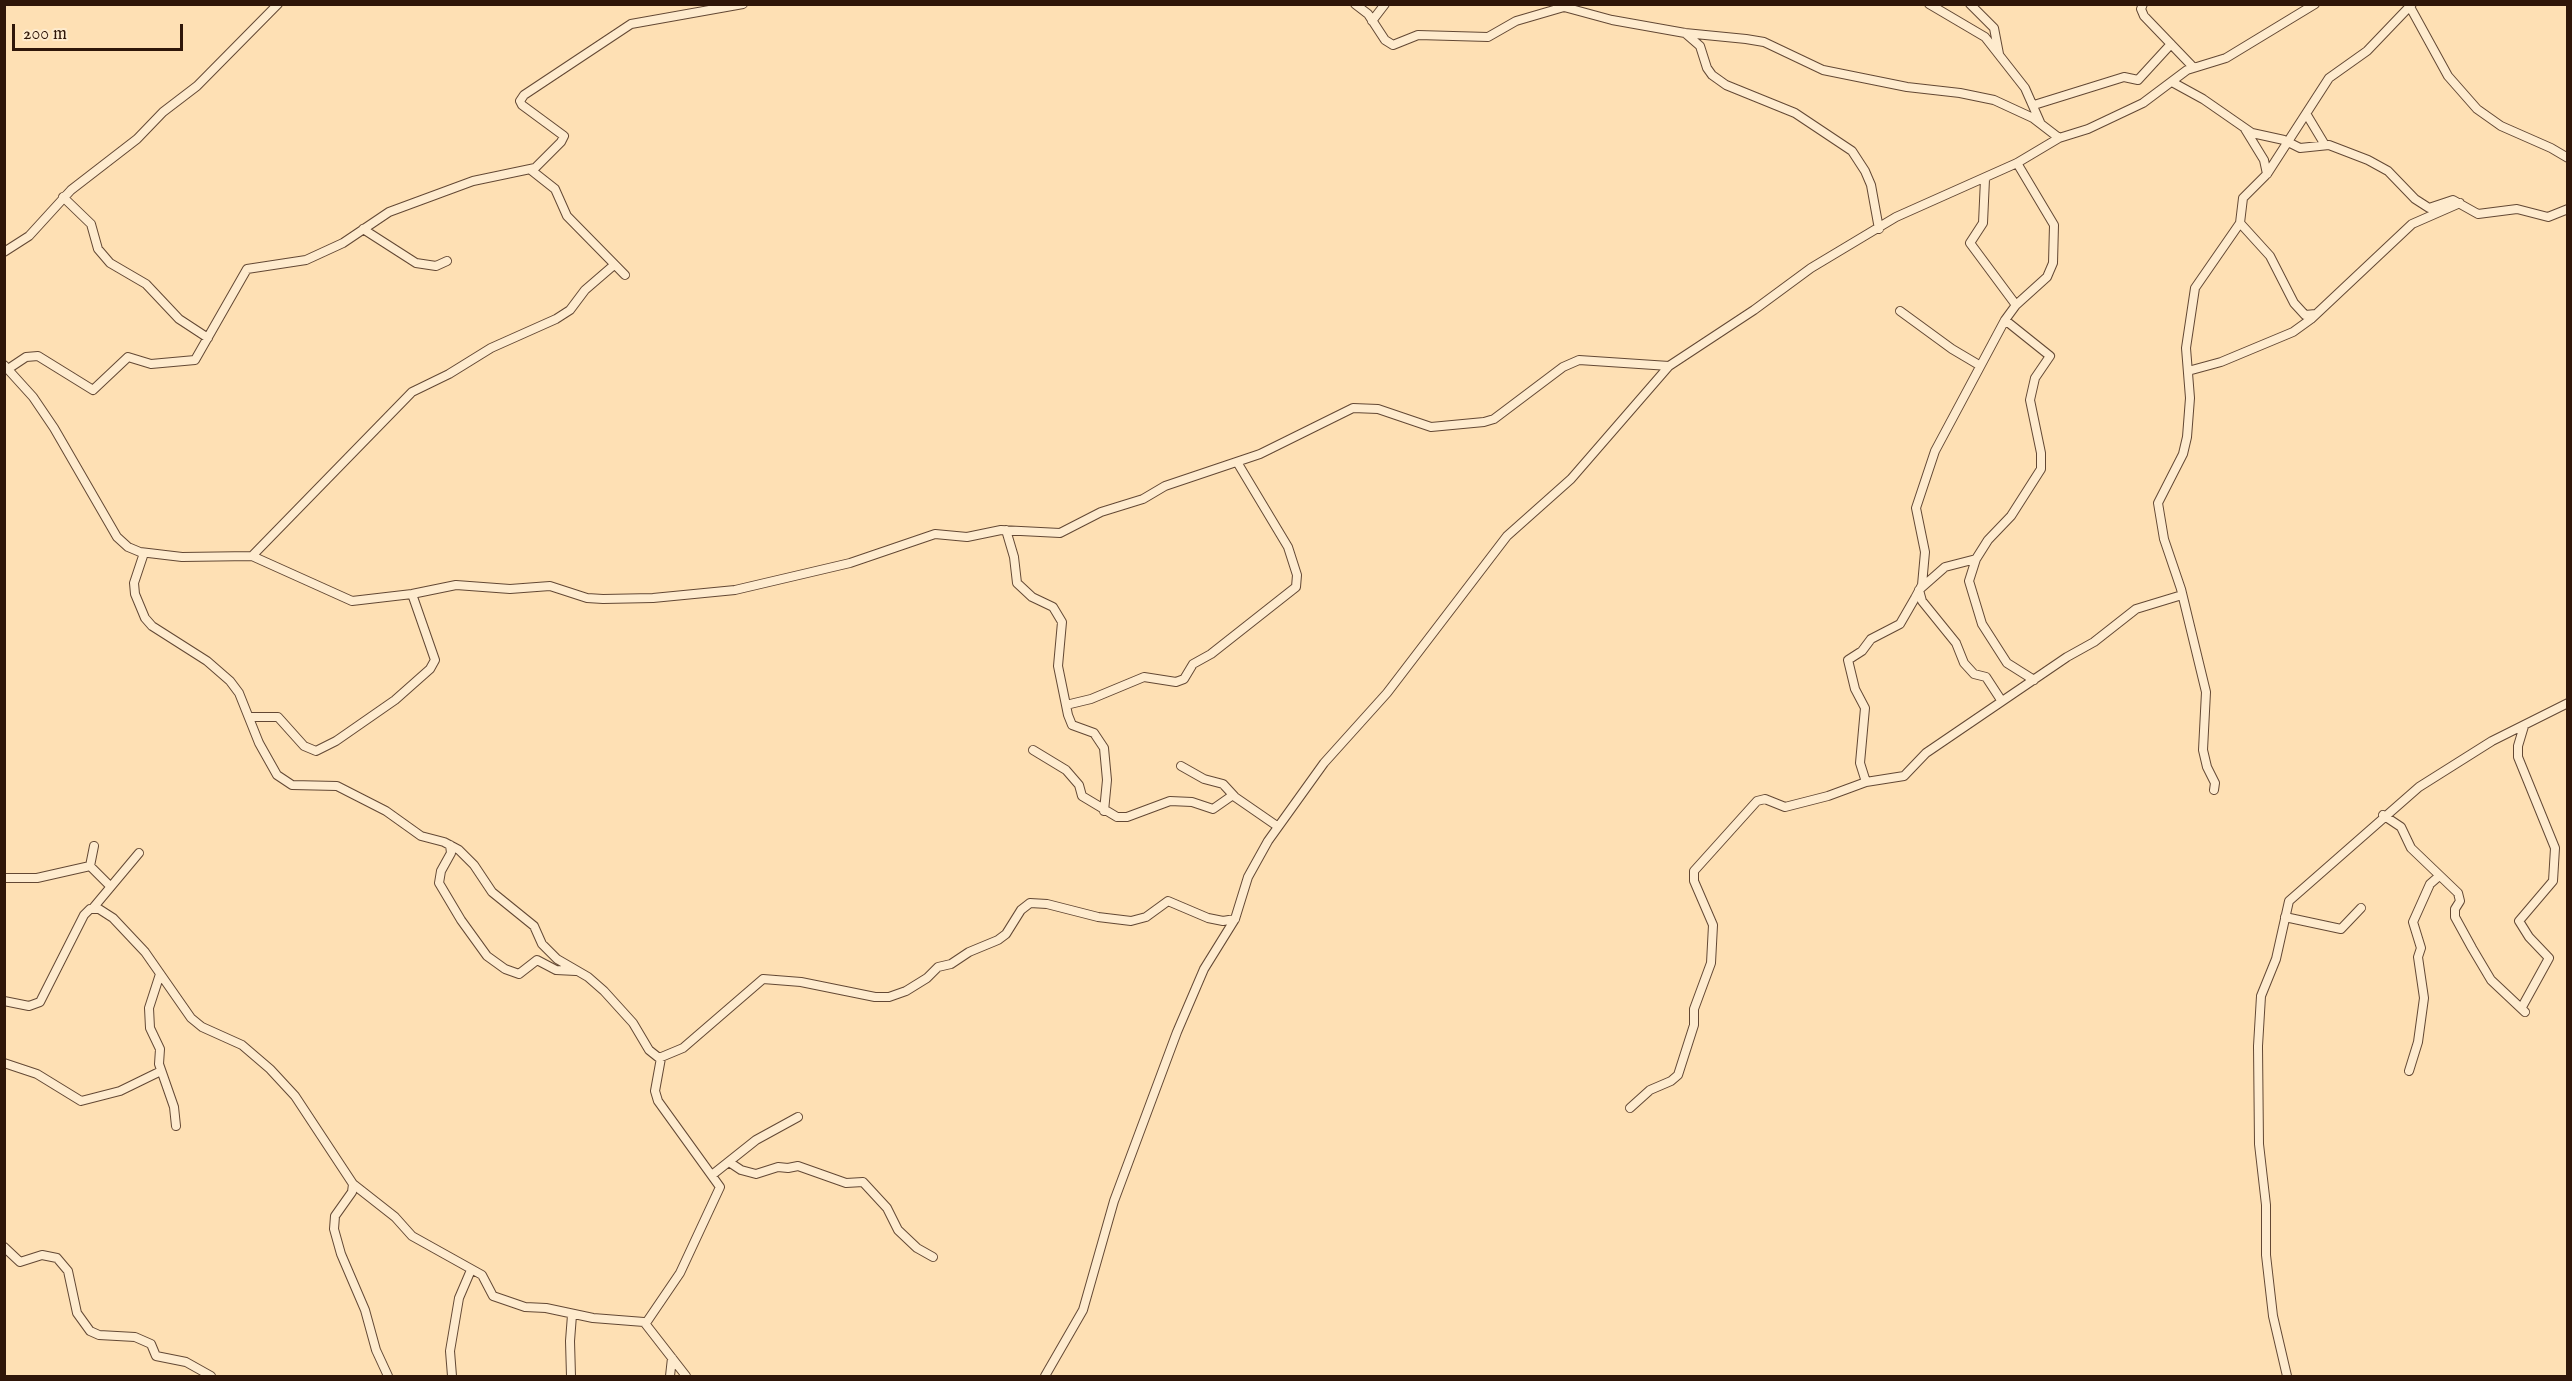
<!DOCTYPE html>
<html>
<head>
<meta charset="utf-8">
<style>
	body { margin:0 }
	#map { position:relative; width:2572px; height:1381px; overflow:hidden; background:#fee0b4; font-family:"IM FELL English",serif }
	canvas { display:block }
	.frame { position:absolute; inset:0; border:6px solid #2f1609; pointer-events:none }
	.scale { position:absolute; left:12px; top:24px; width:171px; height:27px; box-sizing:border-box; border:3px solid #2f1609; border-top:0; padding-left:8px; font-size:18px; line-height:21px; white-space:nowrap; color:#2f1609; -webkit-text-stroke:4px #feebce; paint-order:stroke }
</style>
</head>
<body>
<div id="map">
<canvas width="2572" height="1381"></canvas>
<div class="frame"></div>
<div class="scale">200 m</div>
</div>
<script>
const g = document.querySelector('canvas').getContext('2d');
g.lineJoin = 'round';
function poly(rows) {
  const path = new Path2D();
  for (const r of rows) {
    path.moveTo(r[0], r[1]);
    for (let i = 2; i < r.length; i += 2) path.lineTo(r[i], r[i + 1]);
  }
  return path;
}
function strokePath(path, color, width, dash) {
  g.strokeStyle = color;
  g.lineWidth = width;
  g.lineCap = dash ? 'butt' : 'round';
  g.setLineDash(dash || []);
  g.stroke(path);
}
const minor = poly([
	[1355,4,1368,14,1385,40,1393,45,1418,35,1488,37,1516,21,1564,7,1612,20,1685,33,1746,39,1764,42,1823,70,1907,87,1960,93,1994,100,2033,118,2059,138],
	[1929,4,1985,37,2025,88,2040,122],
	[1970,4,1994,28,1999,54],
	[2143,4,2141,9,2144,16,2193,67],
	[2409,5,2448,76,2477,109,2501,126,2551,148,2568,158],
	[1372,21,1385,4],
	[1685,33,1700,46,1707,68,1712,75,1726,85,1795,113,1852,151,1865,171,1871,185,1879,229],
	[2172,82,2203,99,2252,133,2284,140,2300,148,2329,145,2368,160,2388,171,2415,199,2429,208,2453,200,2478,214,2517,209,2548,217,2568,209],
	[2034,105,2124,77,2138,80,2171,44],
	[2307,115,2325,145],
	[2245,129,2264,160,2267,174],
	[531,170,555,189,567,216,625,275],
	[1985,179,1983,223,1970,243,2016,305],
	[63,197,91,224,98,249,110,263,146,284,179,319,208,338],
	[2240,223,2270,256,2294,303,2305,315,2316,314],
	[363,229,416,263,436,266,447,261],
	[4,252,29,236,71,190,137,139,163,112,197,86,278,4],
	[1900,311,1952,349,1979,365],
	[4,365,33,397,54,428,117,537,128,547,140,552,182,557,252,556,352,601,412,594,456,585,510,589,550,586,587,598,603,599,653,598,735,590,850,563,935,534,967,537,1001,530,1060,533,1101,512,1143,499,1165,486,1260,454,1353,408,1378,409,1431,427,1484,422,1494,419,1563,367,1579,360,1669,366,1754,310,1811,268,1896,217,2017,163,2059,138,2088,129,2143,103,2187,70,2226,58,2315,4],
	[8,369,26,357,38,356,93,390,128,357,151,364,195,360,247,269,306,260,343,243,389,212,473,181,535,168,561,142,564,136,522,105,520,101,524,95,631,24,743,4],
	[2188,371,2221,362,2293,332,2311,319,2412,224,2460,203],
	[1006,530,1014,557,1017,583,1032,597,1053,607,1062,622,1058,666,1068,715,1072,725,1094,733,1104,748,1107,780,1104,811],
	[144,553,134,583,135,594,145,618,152,626,207,661,230,681,239,693,259,743,277,775,292,785,337,786,386,811,421,836,444,842,459,850,474,865,492,892,534,926,542,944,557,959,588,977,604,991,633,1023,649,1050,659,1058,683,1048,763,979,801,982,875,997,889,997,906,991,927,978,938,967,951,964,969,952,998,940,1006,934,1021,910,1030,903,1047,904,1098,917,1131,921,1146,917,1168,901,1208,918,1223,921,1235,919],
	[252,556,412,392,449,374,491,348,556,319,570,310,585,290,614,265],
	[1976,559,1969,581,1982,624,2007,663,2034,680],
	[1920,589,1945,567,1976,559,1988,540,2011,516,2041,469,2041,453,2030,400,2035,378,2050,356,2005,320],
	[1919,590,1922,601,1956,643,1964,663,1974,674,1986,677,2001,700],
	[1066,705,1091,699,1144,677,1176,682,1184,679,1193,664,1211,654,1296,587,1297,575,1288,547,1237,462],
	[249,717,278,717,304,746,316,751,336,741,395,700,430,669,435,660,412,594],
	[1033,750,1066,770,1079,785,1082,796,1117,817,1127,817,1170,801,1192,802,1213,809,1233,795],
	[1181,766,1204,779,1223,784,1235,797,1277,826],
	[1866,782,1860,763,1865,708,1855,689,1848,660,1862,651,1871,639,1900,624,1915,598,1922,585,1925,552,1916,508,1935,451,2005,320,2016,305,2047,277,2053,263,2054,225,2017,163],
	[2214,790,2215,783,2207,767,2203,750,2206,692,2181,589,2164,539,2158,503,2183,454,2187,437,2190,398,2186,348,2195,288,2240,223,2243,198,2267,174,2329,78,2367,51,2412,4],
	[2383,815,2401,827,2411,848,2458,893,2460,901,2455,909,2455,917,2472,948,2491,980,2525,1012],
	[450,845,451,853,441,871,439,883,461,920,487,956,505,969,519,974,537,960,556,970,576,971],
	[94,846,90,866,110,886],
	[4,878,37,878,90,866],
	[93,908,139,853],
	[2285,917,2341,929,2361,908],
	[160,974,149,1008,150,1028,160,1049,159,1064,174,1107,176,1126],
	[4,1001,29,1006,40,1002,84,915,90,909,99,909,113,918,145,952,191,1018,202,1027,242,1045,270,1069,295,1096,353,1184,352,1192,335,1216,334,1229,341,1254,365,1310,376,1350,388,1376],
	[2522,1007,2549,958,2529,937,2519,921,2553,881,2555,848,2518,757,2518,746,2524,726],
	[4,1063,37,1074,81,1101,120,1091,161,1071],
	[2409,1071,2418,1042,2424,998,2418,957,2421,948,2413,922,2430,884,2438,877],
	[1630,1108,1650,1090,1671,1081,1678,1075,1694,1025,1694,1009,1711,963,1713,925,1694,881,1694,871,1757,801,1765,799,1785,807,1828,796,1866,782,1904,776,1926,753,2067,657,2094,642,2136,609,2182,595],
	[729,1162,741,1170,756,1174,778,1167,788,1168,798,1166,846,1183,863,1182,887,1208,898,1230,917,1248,933,1257],
	[712,1175,756,1140,798,1117],
	[353,1184,395,1217,412,1236,482,1275,493,1296,525,1307,546,1308,593,1318,644,1322,686,1376],
	[4,1247,20,1262,42,1255,57,1258,68,1271,77,1313,90,1331,99,1335,135,1337,151,1344,156,1356,186,1362,211,1376],
	[646,1323,680,1273,720,1187,658,1101,655,1091,661,1058],
	[452,1376,450,1351,459,1298,471,1270],
	[571,1376,570,1341,572,1315],
	[670,1376,672,1358],
	[1045,1376,1083,1310,1114,1201,1177,1032,1204,969,1235,919,1248,877,1268,841,1324,763,1387,693,1507,536,1571,479,1669,366],
	[2287,1376,2273,1316,2266,1255,2266,1205,2259,1144,2258,1046,2261,996,2276,959,2289,901,2419,787,2492,741,2568,703]
]);
strokePath(minor, '#634834', 10);
strokePath(minor, '#feebce', 8);
</script>
</body>
</html>
